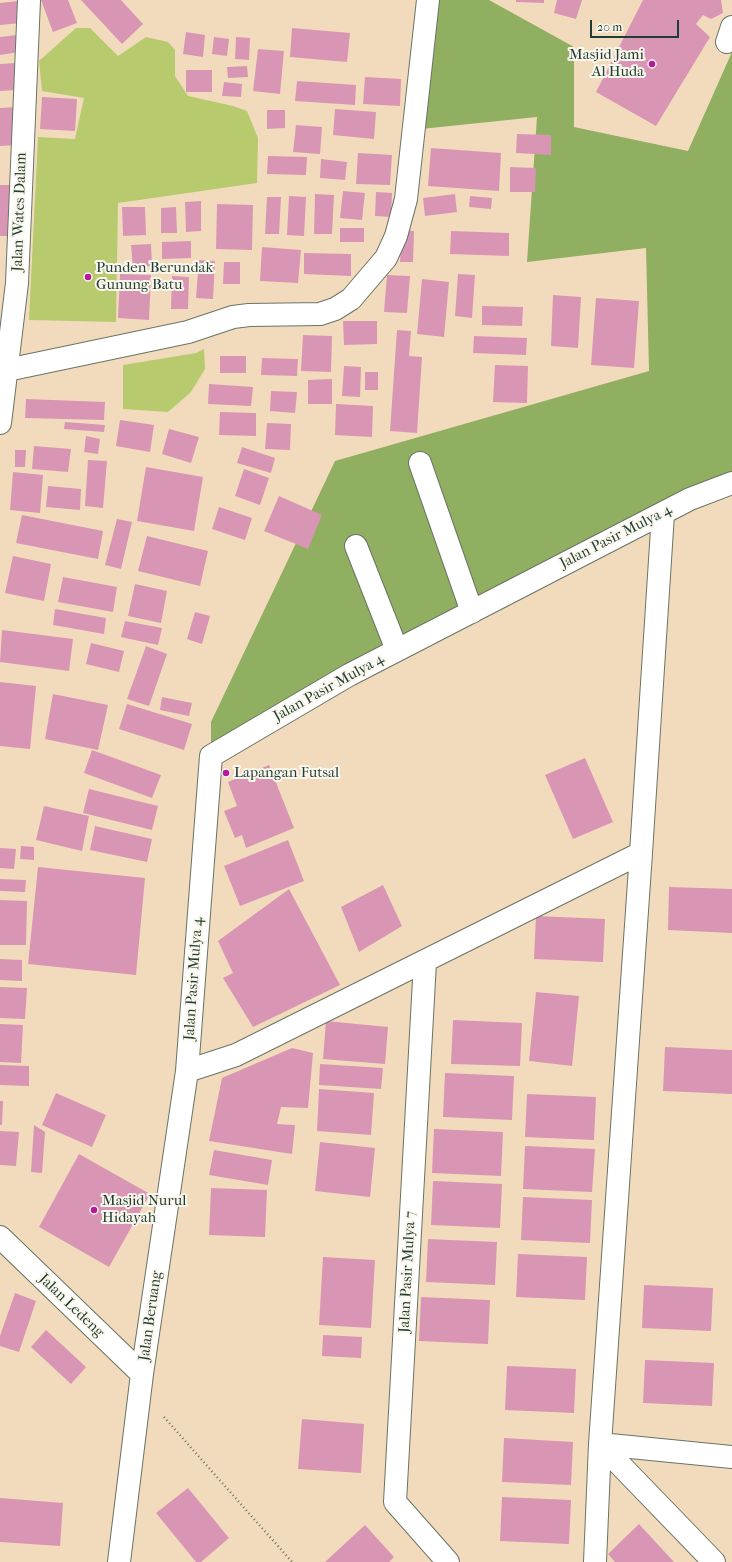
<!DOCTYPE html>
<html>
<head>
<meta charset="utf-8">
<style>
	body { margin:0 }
	#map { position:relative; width:732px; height:1562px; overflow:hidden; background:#f2dbbc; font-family:"IM FELL French Canon",serif }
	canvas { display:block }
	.scale { position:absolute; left:590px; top:20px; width:89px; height:18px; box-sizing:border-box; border:2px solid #1f3d34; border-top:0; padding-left:5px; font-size:12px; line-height:14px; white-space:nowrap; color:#1f3d34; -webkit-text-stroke:3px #fbf7ec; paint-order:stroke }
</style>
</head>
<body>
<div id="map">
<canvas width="732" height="1562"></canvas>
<div class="scale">20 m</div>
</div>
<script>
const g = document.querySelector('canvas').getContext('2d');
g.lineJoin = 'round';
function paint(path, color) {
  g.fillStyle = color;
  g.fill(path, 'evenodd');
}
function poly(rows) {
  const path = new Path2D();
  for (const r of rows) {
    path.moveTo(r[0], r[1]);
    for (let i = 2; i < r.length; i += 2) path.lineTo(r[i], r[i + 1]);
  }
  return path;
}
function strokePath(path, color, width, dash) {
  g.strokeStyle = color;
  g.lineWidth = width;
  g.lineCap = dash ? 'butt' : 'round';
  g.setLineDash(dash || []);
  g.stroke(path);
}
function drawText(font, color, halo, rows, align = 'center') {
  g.font = font + ' "IM FELL French Canon",serif';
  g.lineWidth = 4;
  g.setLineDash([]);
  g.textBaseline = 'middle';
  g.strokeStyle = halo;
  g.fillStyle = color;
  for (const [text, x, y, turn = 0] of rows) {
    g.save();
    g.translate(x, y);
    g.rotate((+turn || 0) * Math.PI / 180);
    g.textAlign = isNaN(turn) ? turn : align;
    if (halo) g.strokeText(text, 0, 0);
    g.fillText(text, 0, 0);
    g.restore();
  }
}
paint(poly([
	[76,28,90,28,118,56,146,37,168,42,175,50,175,76,188,96,233,106,247,111,258,138,257,183,118,203,116,322,29,320,38,137,75,139,84,98,42,91,39,61],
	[204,349,205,369,191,392,168,412,123,409,123,365,196,353]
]), '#b7cb6e');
paint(poly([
	[429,0,489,0,574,47,574,127,688,151,732,52,732,483,211,756,211,722,335,461,649,371,646,248,527,262,537,117,421,129]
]), '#91af61');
paint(poly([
	[41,0,68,0,77,23,53,32],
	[81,0,121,0,143,24,122,44],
	[516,0,544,0,544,3,516,2],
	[557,0,582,0,576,19,554,13],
	[643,0,721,0,723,13,711,19,703,15,696,24,710,37,656,126,596,92],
	[18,1,21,23,0,25,0,3],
	[292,28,350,33,347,62,290,57],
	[186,32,205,35,203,57,183,54],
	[17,35,19,52,0,55,0,37],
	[214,37,229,39,227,56,212,54],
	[236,37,250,38,249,60,235,59],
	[258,49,284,51,280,94,253,91],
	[15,63,17,90,0,91,0,64],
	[247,66,248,77,228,78,227,67],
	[186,70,212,70,212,92,186,92],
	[365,77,401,79,400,106,363,104],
	[297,81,356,85,355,105,295,101],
	[224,82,242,84,241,97,222,96],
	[42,97,77,99,75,131,40,129],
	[16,107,18,145,0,146,0,108],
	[335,109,376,112,374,139,333,135],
	[267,110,285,110,285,128,267,129],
	[296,125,322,127,320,154,293,152],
	[517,134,551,135,551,155,516,153],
	[431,148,501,153,499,191,428,186],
	[358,153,392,155,390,185,356,184],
	[268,156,307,157,306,175,267,174],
	[321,159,347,162,345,180,320,178],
	[510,167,536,168,535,192,510,192],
	[0,185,14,185,13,236,0,236],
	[343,191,365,193,362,220,340,218],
	[376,192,392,193,391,217,375,216],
	[315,194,334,195,332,234,314,234],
	[455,194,457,212,425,216,423,198],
	[289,196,306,197,304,236,287,235],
	[470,196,492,198,491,209,469,207],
	[267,197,281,197,279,234,265,234],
	[201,201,201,231,186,232,185,202],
	[217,204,253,205,252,250,216,249],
	[122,207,145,207,146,235,123,236],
	[176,207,177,233,161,233,161,208],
	[340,228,364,228,364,242,340,242],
	[402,230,414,231,413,262,400,262],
	[451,231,509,233,509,256,450,254],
	[191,241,191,258,162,259,162,242],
	[151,244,152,266,133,267,131,245],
	[262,247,301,250,298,283,260,281],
	[304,253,351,254,351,276,304,274],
	[199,260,215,261,213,299,196,298],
	[224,262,240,262,240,284,223,284],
	[120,274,151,275,149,320,118,318],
	[458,274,475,275,472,318,455,316],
	[387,275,410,276,407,313,384,312],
	[172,276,189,277,188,309,171,309],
	[422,279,449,282,444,337,417,334],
	[553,295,581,297,578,348,551,346],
	[596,298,639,301,634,368,591,365],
	[482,306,523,307,522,326,482,325],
	[343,321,377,321,377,344,344,345],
	[397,330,411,331,409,356,422,357,417,433,390,431],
	[303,335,332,336,331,372,301,371],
	[474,336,527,338,526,355,473,353],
	[220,356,246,356,246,373,220,373],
	[262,358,298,359,297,376,261,375],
	[495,365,528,366,527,403,493,402],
	[344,366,361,367,360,397,342,396],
	[365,372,378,372,378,390,365,390],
	[332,379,332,404,308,404,308,380],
	[209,384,253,387,251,406,208,404],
	[271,391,297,392,295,413,270,411],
	[26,399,105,402,104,420,25,418],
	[336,404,373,406,372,437,335,435],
	[220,412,256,413,256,436,219,435],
	[120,420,154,425,150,452,116,446],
	[65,422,105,425,104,432,64,429],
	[267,423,291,424,290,450,265,449],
	[169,429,199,437,191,463,162,454],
	[86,436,100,439,98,454,84,452],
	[34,446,71,449,68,472,32,469],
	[242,447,275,458,271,473,237,463],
	[15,450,26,450,25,467,15,467],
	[88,460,107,461,103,508,85,506],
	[146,467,203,477,194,531,137,521],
	[244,469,269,478,260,505,235,496],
	[13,472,43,475,40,513,10,510],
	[48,486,81,489,80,510,46,507],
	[279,496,322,515,308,549,264,531],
	[219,507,252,518,245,540,212,529],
	[22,515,103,531,98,559,16,543],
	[117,519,132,522,121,569,105,565],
	[147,536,208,551,200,586,138,571],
	[13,556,51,564,44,601,5,593],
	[63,577,117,587,113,612,58,602],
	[135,584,167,591,161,623,128,616],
	[55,609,106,618,104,634,53,625],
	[195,612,210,616,202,644,187,639],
	[125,621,162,628,158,645,121,637],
	[2,630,73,639,69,671,0,662],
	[91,643,124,651,119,672,86,664],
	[146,646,167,654,149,706,127,699],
	[0,682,36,686,30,749,0,746],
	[53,694,108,705,98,750,45,739],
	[162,697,192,703,189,716,160,710],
	[127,704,192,724,184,750,119,729],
	[92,750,161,775,152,798,84,773],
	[585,758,613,822,573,839,545,775],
	[269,765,294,828,246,848,242,835,235,838,224,811,237,806,228,782],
	[89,789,158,806,152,830,83,813],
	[44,806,89,816,82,851,36,840],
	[95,826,152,839,147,862,90,850],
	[288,840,304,881,240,906,224,866],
	[21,846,34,847,34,860,20,859],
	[0,848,16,849,14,869,0,868],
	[38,867,145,878,136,975,28,964],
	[0,879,26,880,25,892,0,891],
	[383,885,402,926,359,952,341,907],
	[669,887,732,889,732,933,668,930],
	[289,889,340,985,253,1027,223,978,233,973,218,941],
	[0,900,27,901,26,945,0,945],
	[536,916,605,919,603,962,534,959],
	[0,959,22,960,22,981,0,980],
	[0,987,27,988,25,1019,0,1018],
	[536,992,579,996,572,1066,529,1061],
	[453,1020,522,1023,520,1066,451,1064],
	[326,1021,388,1027,385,1064,323,1059],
	[0,1024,23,1025,21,1063,0,1062],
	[665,1047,732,1050,732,1094,663,1091],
	[292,1048,313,1053,308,1108,281,1107,277,1124,295,1125,292,1154,209,1141,222,1078],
	[320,1064,383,1068,381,1089,319,1085],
	[0,1065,29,1066,29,1086,0,1085],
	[445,1073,514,1076,512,1120,443,1117],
	[319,1089,374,1093,371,1135,317,1131],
	[56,1093,106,1115,92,1147,42,1125],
	[527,1094,596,1097,594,1140,525,1137],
	[0,1101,3,1101,2,1125,0,1125],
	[34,1125,45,1132,42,1173,31,1172],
	[434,1129,503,1132,501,1176,432,1173],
	[0,1131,19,1132,16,1166,0,1165],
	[320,1142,375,1148,370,1197,315,1191],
	[525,1146,595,1149,592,1192,523,1189],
	[214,1150,272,1160,268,1185,209,1175],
	[79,1154,150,1194,109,1267,39,1227],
	[433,1181,502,1184,500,1228,431,1225],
	[211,1188,267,1190,265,1237,209,1235],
	[523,1197,592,1200,590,1243,521,1240],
	[428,1239,497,1242,495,1285,426,1282],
	[518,1254,587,1257,585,1300,516,1297],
	[323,1257,375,1260,371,1328,319,1325],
	[644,1285,713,1288,711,1331,642,1328],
	[15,1293,36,1301,19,1352,0,1346,0,1336],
	[421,1297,490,1300,488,1344,419,1341],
	[46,1330,86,1367,71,1384,31,1347],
	[323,1335,362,1337,361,1358,322,1356],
	[645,1360,714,1363,712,1406,643,1403],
	[507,1366,576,1369,574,1413,505,1410],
	[302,1419,364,1424,361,1473,298,1469],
	[504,1438,573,1442,571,1485,502,1482],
	[188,1488,229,1538,201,1562,196,1562,156,1513],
	[502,1497,571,1500,569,1544,500,1541],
	[0,1498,63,1503,60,1546,0,1542],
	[639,1524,674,1562,615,1562,608,1554],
	[365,1525,394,1557,389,1562,325,1562]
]), '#d996b4');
const minor = poly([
	[727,42,732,27],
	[7,370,188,332,233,317,249,315,320,314,335,309,351,299,386,258,396,236,406,199,428,0],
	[0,423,17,283,29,0],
	[420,463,472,612],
	[356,546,397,650],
	[425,962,395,1502,448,1562],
	[187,1071,236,1055,641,853],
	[0,1237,142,1374],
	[600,1444,714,1562],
	[600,1444,732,1457],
	[119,1562,142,1374,187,1071,211,756,349,675,690,499,732,483],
	[595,1562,600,1444,641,853,663,514]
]);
strokePath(minor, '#697464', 24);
strokePath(poly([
	[164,1417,292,1562]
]), '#697464', 2.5, [1, 3]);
strokePath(minor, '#fff', 22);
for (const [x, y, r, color] of [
	[652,64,4,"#b5179e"],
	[88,277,4,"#b5179e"],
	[226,773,4,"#b5179e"],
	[94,1210,4,"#b5179e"]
]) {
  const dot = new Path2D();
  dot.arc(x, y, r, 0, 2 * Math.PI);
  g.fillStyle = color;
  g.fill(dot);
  strokePath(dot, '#fbf7ec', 1.5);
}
drawText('15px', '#1f3d34', '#fbf7ec', [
	["Masjid Jami",644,55,"right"],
	["Al Huda",644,72,"right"],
	["Punden Berundak",96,268],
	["Gunung Batu",96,285],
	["Lapangan Futsal",234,773],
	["Masjid Nurul",102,1201],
	["Hidayah",102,1218]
], 'left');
drawText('15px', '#1f3d34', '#fbf7ec', [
	["Jalan Wates Dalam",20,212,-88],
	["Jalan Pasir Mulya 4",616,537,-27],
	["Jalan Pasir Mulya 4",329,688,-29],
	["Jalan Pasir Mulya 4",194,979,-86],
	["Jalan Pasir Mulya 7",408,1272,-87],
	["Jalan Ledeng",71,1306,44],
	["Jalan Beruang",151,1316,-82]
]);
</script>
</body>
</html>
